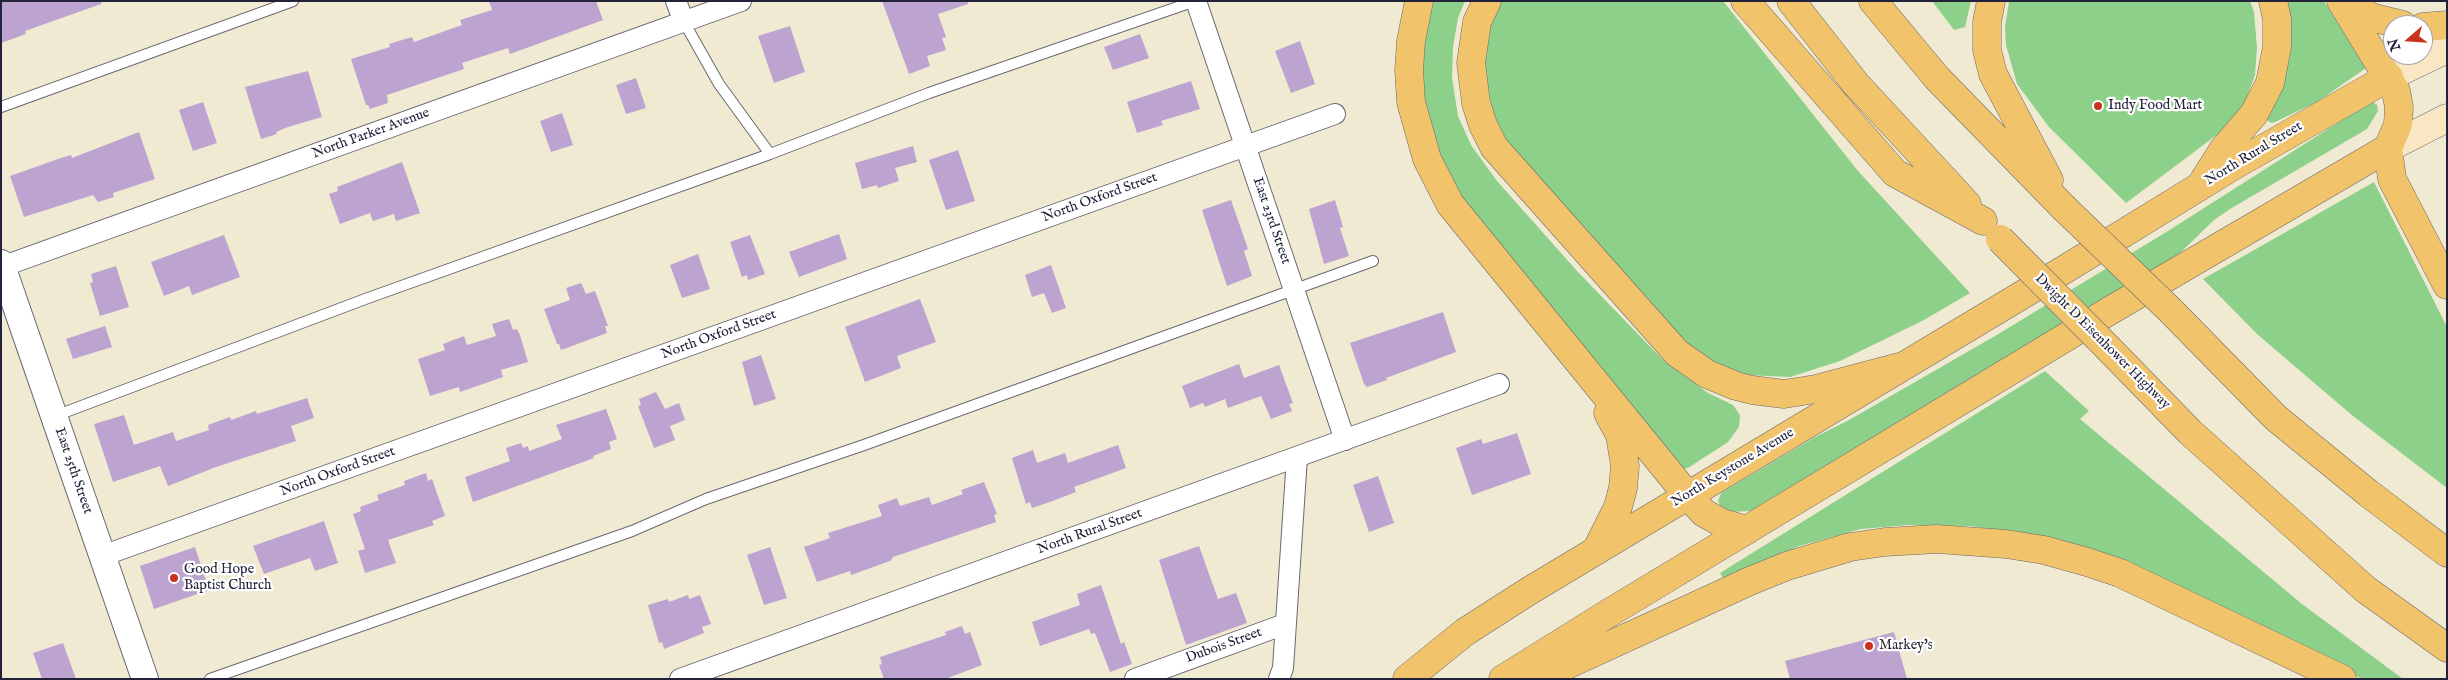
<!DOCTYPE html>
<html>
<head>
<meta charset="utf-8">
<style>
	body { margin:0 }
	#map { position:relative; width:2448px; height:680px; overflow:hidden; background:#f1ead3; font-family:"IM FELL English",serif }
	canvas { display:block }
	.frame { position:absolute; inset:0; border:2px solid #22223b; pointer-events:none }
	.north { position:absolute; left:2383px; top:15px; width:50px; height:50px; box-sizing:border-box; background:#fff; border:1px solid #a7a7b1; border-radius:50%; rotate:251deg; font-size:14px; font-weight:700; line-height:20px; text-align:center; color:#22223b }
	.north::after { content:''; display:block; margin:auto; width:18px; height:22px; background:#c8321e; clip-path:polygon(50% 0,100% 100%,50% 72%,0 100%) }
</style>
</head>
<body>
<div id="map">
<canvas width="2448" height="680"></canvas>
<div class="frame"></div>
<div class="north">N</div>
</div>
<script>
const g = document.querySelector('canvas').getContext('2d');
g.lineJoin = 'round';
function paint(path, color) {
  g.fillStyle = color;
  g.fill(path, 'evenodd');
}
function poly(rows) {
  const path = new Path2D();
  for (const r of rows) {
    path.moveTo(r[0], r[1]);
    for (let i = 2; i < r.length; i += 2) path.lineTo(r[i], r[i + 1]);
  }
  return path;
}
function strokePath(path, color, width, dash) {
  g.strokeStyle = color;
  g.lineWidth = width;
  g.lineCap = dash ? 'butt' : 'round';
  g.setLineDash(dash || []);
  g.stroke(path);
}
function drawText(font, color, halo, rows, align = 'center') {
  g.font = font + ' "IM FELL English",serif';
  g.lineWidth = 4.5;
  g.setLineDash([]);
  g.textBaseline = 'middle';
  g.strokeStyle = halo;
  g.fillStyle = color;
  for (const [text, x, y, turn = 0] of rows) {
    g.save();
    g.translate(x, y);
    g.rotate((+turn || 0) * Math.PI / 180);
    g.textAlign = isNaN(turn) ? turn : align;
    if (halo) g.strokeText(text, 0, 0);
    g.fillText(text, 0, 0);
    g.restore();
  }
}
paint(poly([
	[1431,1,1465,1,1458,18,1453,47,1452,78,1458,116,1471,145,1497,181,1577,271,1664,361,1708,393,1733,405,1740,415,1739,427,1728,442,1688,468,1682,469,1463,198,1444,171,1428,137,1419,36],
	[1501,1,1723,1,1858,171,1970,293,1924,320,1840,361,1790,377,1746,375,1707,360,1683,340,1498,133,1481,86,1490,21],
	[1932,1,1971,1,1965,27,1954,30],
	[2009,1,2250,1,2254,12,2257,48,2255,75,2245,102,2222,131,2126,203,2049,127,2017,84,2006,45,2005,27],
	[2283,1,2324,1,2366,68,2317,102,2275,122,2271,123,2266,119],
	[2372,101,2377,105,2378,111,2367,129,2230,209,2214,220,2179,254,1751,511,1728,512,1721,507,1718,501,1721,493,1815,437,1849,420,1995,336,2168,231],
	[2374,182,2447,327,2447,488,2353,416,2257,334,2203,279],
	[2045,371,2089,411,2080,419,2302,604,2403,679,2362,679,2255,627,2051,538,1971,526,1908,525,1861,529,1799,546,1725,581,1720,573]
]), '#8cd089');
paint(poly([
	[1,1,101,1,101,4,25,31,26,34,1,43],
	[489,1,596,1,603,20,510,54,508,48,462,63,464,69,387,95,388,103,370,109,368,105,366,105,351,59,390,47,389,44,412,37,414,42,462,25,460,20,492,10],
	[882,1,968,1,968,4,938,14,946,37,942,38,946,50,927,56,930,66,909,74],
	[790,26,805,72,774,83,758,36],
	[1140,34,1149,58,1113,70,1104,47],
	[1300,41,1315,84,1291,93,1275,51],
	[308,71,322,117,288,127,276,132,277,134,261,139,245,87],
	[636,78,646,108,626,114,616,85],
	[1191,81,1200,109,1161,121,1163,125,1137,133,1127,102],
	[203,102,217,143,193,151,179,110],
	[562,113,573,145,551,152,540,121],
	[139,132,155,179,113,193,114,197,98,202,93,195,24,217,10,176,61,158,71,155,72,158],
	[913,146,917,162,895,168,899,181,878,188,877,185,862,189,855,163],
	[958,150,975,201,946,210,929,160],
	[402,162,420,213,396,221,394,214,373,221,370,213,340,224,329,194,338,191,337,187],
	[1231,200,1248,249,1244,251,1252,276,1227,286,1202,210],
	[1335,200,1343,227,1340,228,1349,256,1324,264,1309,209],
	[839,234,847,259,799,277,789,252],
	[224,235,240,277,192,295,189,286,164,296,151,262],
	[750,235,765,274,748,280,747,275,742,277,730,242],
	[698,254,710,289,682,298,670,265],
	[1051,265,1066,308,1052,313,1044,293,1032,297,1025,275],
	[116,266,129,307,100,316,90,283,93,282,91,274],
	[581,283,586,294,595,291,608,326,605,326,607,333,561,350,559,344,557,344,544,309,570,300,566,288],
	[920,299,936,342,897,356,901,368,865,382,845,327],
	[1443,312,1456,352,1386,378,1387,380,1367,387,1364,384,1350,343],
	[509,319,513,330,517,329,520,335,528,362,501,370,503,377,460,392,459,387,430,396,418,359,445,350,443,344,464,336,467,345,496,336,492,324],
	[105,326,112,347,73,359,66,339],
	[761,355,776,399,754,406,742,362],
	[1239,364,1244,378,1279,365,1293,403,1289,404,1292,411,1271,419,1261,396,1228,408,1225,399,1205,407,1203,403,1190,408,1182,386],
	[656,392,665,409,679,403,685,420,670,426,675,440,654,448,638,406,641,405,639,399],
	[307,398,314,418,291,426,296,441,216,467,168,486,160,466,113,482,94,424,124,415,134,445,173,432,176,441,209,430,208,425,230,417,231,420,256,411,257,414],
	[606,409,617,439,609,442,611,449,593,456,594,458,473,502,465,477,510,461,506,448,521,443,523,448,528,446,529,451,562,439,556,425],
	[1517,433,1531,474,1472,495,1456,448,1481,439,1483,444],
	[1118,445,1126,468,1074,487,1076,492,1050,502,1032,508,1030,502,1026,504,1012,458,1033,450,1037,463,1065,453,1068,463],
	[426,473,428,481,432,479,445,516,432,521,434,525,388,540,396,563,365,573,358,551,365,549,353,514,361,511,360,507,379,500,377,495,405,485,404,481],
	[1378,476,1394,523,1369,532,1353,485],
	[984,482,997,514,994,515,996,522,893,557,890,561,851,575,850,571,817,582,804,547,830,538,828,533,882,516,878,505,897,498,900,506,929,497,932,505,963,494,961,490],
	[324,521,338,563,315,571,310,558,264,574,253,546],
	[1199,546,1218,599,1236,593,1247,623,1186,645,1159,560],
	[195,547,209,590,154,609,140,566],
	[770,547,787,598,764,605,747,555],
	[1101,585,1121,644,1124,642,1132,664,1110,672,1095,633,1091,634,1089,629,1040,646,1032,622,1080,605,1077,594],
	[688,595,689,599,700,595,711,624,702,627,704,633,664,649,662,642,659,643,648,605,668,599,669,602],
	[962,626,965,634,970,632,982,665,945,679,884,679,879,665,882,664,880,657,946,635,945,632],
	[1894,632,1907,679,1790,679,1785,661],
	[63,643,76,679,42,679,33,653]
]), '#bca3d0');
const service = poly([
	[684,22,719,84,770,154],
	[1,107,293,1],
	[55,416,368,298,770,154,929,93,1195,1],
	[210,679,632,531,706,499,864,445,1373,261]
]);
const minor = poly([
	[676,1,684,22],
	[1196,1,1345,440],
	[1,267,741,1],
	[102,556,1335,114],
	[680,679,1499,384],
	[1135,679,1285,624],
	[1279,679,1283,668,1297,457]
]);
const tertiary = poly([
	[1,263,145,679]
]);
const secondary = poly([
	[2389,77,2447,49],
	[2388,148,2447,118]
]);
const primary = poly([
	[1407,679,1465,632,1529,591,2067,268,2233,166,2389,77],
	[1503,679,1609,613,2111,310,2388,148]
]);
const motorway = poly([
	[1419,1,1411,41,1409,70,1411,102,1427,159,1450,204,1688,496,1704,513,1722,523,1747,530],
	[1487,1,1477,22,1471,63,1476,103,1483,125,1494,147,1677,353,1707,374,1736,386,1752,390,1784,394,1816,389,1899,367],
	[1745,1,1895,173,1983,221],
	[1791,1,1856,84,1967,204],
	[1873,1,1937,78,2063,207],
	[1991,1,1987,22,1987,50,1993,74,2049,180],
	[2341,1,2396,91,2399,107,2398,124,2388,148,2392,179,2447,285],
	[2347,1,2371,17,2403,25],
	[2423,27,2447,25],
	[2201,185,2223,150,2254,114,2270,83,2277,47,2277,19,2273,1],
	[2171,311,2276,418,2368,493,2447,553],
	[2109,349,2190,432,2365,589,2447,648],
	[1596,551,1618,507,1623,488,1625,466,1620,435,1608,413],
	[1536,679,1750,581,1787,566,1850,547,1885,542,1937,539,2006,544,2044,550,2087,562,2120,573,2342,679]
]);
strokePath(service, '#6a6870', 12);
strokePath(minor, '#6a6870', 22);
strokePath(tertiary, '#6a6870', 28);
strokePath(secondary, '#6a6870', 29);
strokePath(primary, '#6a6870', 29);
strokePath(motorway, '#6a6870', 29);
strokePath(service, '#fff', 10);
strokePath(minor, '#fff', 20);
strokePath(tertiary, '#fff', 26);
strokePath(secondary, '#f9e7c3', 28);
strokePath(primary, '#f1c36a', 28);
strokePath(motorway, '#f1c36a', 28);
const motorwayBridge = poly([
	[2063,207,2171,311],
	[2000,239,2109,349]
]);
strokePath(motorwayBridge, '#6a6870', 29, []);
strokePath(motorwayBridge, '#f1c36a', 28);
for (const [x, y, r, color] of [
	[2098,106,5,"#c8321e"],
	[174,578,5,"#c8321e"],
	[1869,646,5,"#c8321e"]
]) {
  const dot = new Path2D();
  dot.arc(x, y, r, 0, 2 * Math.PI);
  g.fillStyle = color;
  g.fill(dot);
  strokePath(dot, '#fff', 2);
}
drawText('14px', '#22223b', '#fff', [
	["Indy Food Mart",2108,106],
	["Good Hope",184,570],
	["Baptist Church",184,586],
	["Markey's",1879,646]
], 'left');
drawText('14px', '#22223b', '#fff', [
	["North Parker Avenue",371,134,-20],
	["North Rural Street",2254,154,-31],
	["North Oxford Street",1100,198,-20],
	["East 23rd Street",1271,221,71],
	["North Oxford Street",719,335,-20],
	["Dwight D Eisenhower Highway",2102,342,45],
	["North Keystone Avenue",1733,468,-31],
	["East 25th Street",73,471,71],
	["North Oxford Street",338,472,-20],
	["North Rural Street",1090,532,-20],
	["Dubois Street",1224,646,-20]
]);
</script>
</body>
</html>
